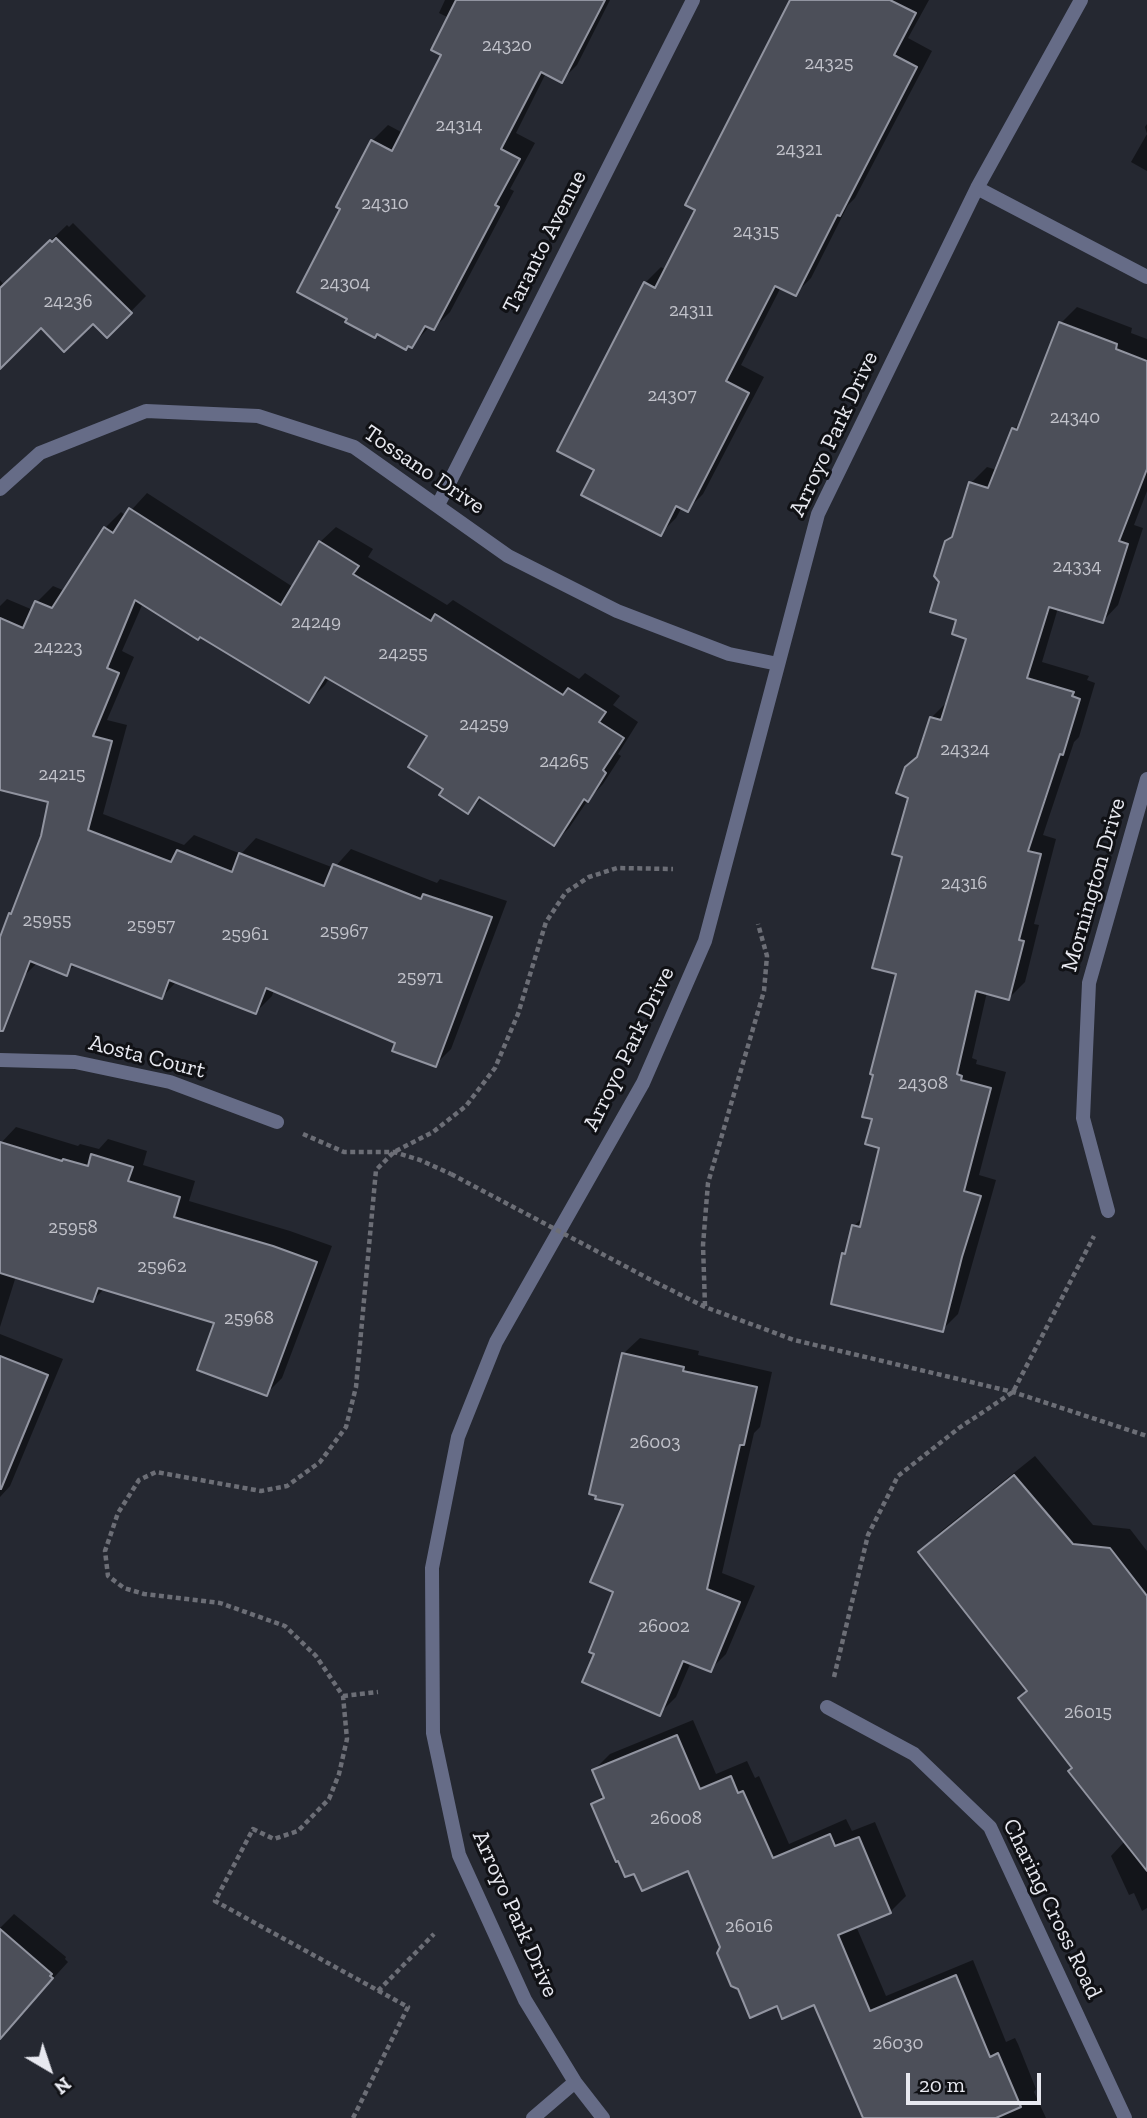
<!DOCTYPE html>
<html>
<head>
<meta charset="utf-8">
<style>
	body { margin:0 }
	#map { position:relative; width:1147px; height:2118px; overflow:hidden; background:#252831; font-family:"Zilla Slab",serif }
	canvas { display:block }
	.north { position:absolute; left:14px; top:2034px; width:70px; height:70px; -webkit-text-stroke:5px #101115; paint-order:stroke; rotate:141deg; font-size:19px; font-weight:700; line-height:28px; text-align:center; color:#e8e9f0 }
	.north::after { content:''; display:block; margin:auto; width:24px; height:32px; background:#e8e9f0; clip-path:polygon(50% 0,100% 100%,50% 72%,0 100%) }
	.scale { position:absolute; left:906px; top:2073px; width:135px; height:32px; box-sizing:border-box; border:4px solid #e8e9f0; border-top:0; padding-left:9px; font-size:21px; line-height:24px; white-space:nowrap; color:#e8e9f0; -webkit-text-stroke:5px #101115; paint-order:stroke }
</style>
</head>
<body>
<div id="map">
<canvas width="1147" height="2118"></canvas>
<div class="north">N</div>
<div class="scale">20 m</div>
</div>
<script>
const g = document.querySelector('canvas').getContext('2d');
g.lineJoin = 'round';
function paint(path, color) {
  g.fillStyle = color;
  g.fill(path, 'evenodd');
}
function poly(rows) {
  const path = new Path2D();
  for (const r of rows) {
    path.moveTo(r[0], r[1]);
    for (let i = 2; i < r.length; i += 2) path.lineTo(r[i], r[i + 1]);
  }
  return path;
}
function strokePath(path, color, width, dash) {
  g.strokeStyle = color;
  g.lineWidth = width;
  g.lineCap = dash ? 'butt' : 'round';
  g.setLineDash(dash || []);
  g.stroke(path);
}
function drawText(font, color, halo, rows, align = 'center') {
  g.font = font + ' "Zilla Slab",serif';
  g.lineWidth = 6;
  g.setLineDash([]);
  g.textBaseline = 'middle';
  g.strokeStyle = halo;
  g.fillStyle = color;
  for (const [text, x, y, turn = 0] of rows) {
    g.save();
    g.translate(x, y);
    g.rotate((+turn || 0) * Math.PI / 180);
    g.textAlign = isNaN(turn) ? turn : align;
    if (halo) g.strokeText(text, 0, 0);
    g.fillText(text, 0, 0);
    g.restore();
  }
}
paint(poly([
	[445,0,610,0,577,65,561,81,546,73,516,133,535,143,510,189,514,191,450,312,434,328,430,326,412,346,342,209,372,141,388,125,403,133,443,54,449,18,439,13],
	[792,0,929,0,908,38,932,51,855,198,848,205,811,278,795,294,781,287,741,365,764,377,703,494,687,510,682,507,676,518,660,534,596,469,645,283,661,267,666,270,698,209],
	[1147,124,1147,171,1131,162,1147,134,1145,127],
	[73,223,146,296,107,336,93,322,41,325,0,367,0,280,4,285,67,225,69,227],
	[1077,307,1132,328,1131,333,1147,339,1147,491,1134,525,1143,528,1118,605,1102,622,1058,608,1042,662,1089,676,1087,680,1095,683,1079,737,1074,742,1043,835,1056,839,1034,924,1039,925,1025,982,1009,998,987,992,972,1058,977,1060,976,1064,1006,1072,979,1175,996,1180,958,1314,942,1330,844,1254,848,1249,854,1226,865,1215,881,1147,898,973,904,856,920,755,931,718,947,702,969,638,941,582,946,542,956,533,971,483,987,467,997,470,1014,429,1022,421,1061,323],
	[147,493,293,587,320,542,336,527,373,549,368,557,447,605,453,600,579,679,585,673,620,696,613,705,638,722,618,754,621,756,603,784,588,800,569,828,553,844,482,798,468,812,445,788,430,735,330,677,325,685,309,701,143,603,122,651,134,657,107,720,127,725,103,814,184,845,194,835,241,854,256,838,334,868,351,849,437,883,440,879,507,901,451,1049,435,1065,397,1042,274,989,272,996,256,1012,177,981,162,997,76,964,66,973,38,962,23,977,0,968,0,949,43,837,50,801,0,788,0,606,7,599,33,610,37,602,53,586,65,591,105,528,121,512,126,516],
	[16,1127,78,1146,80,1144,99,1149,108,1139,147,1151,143,1165,195,1181,189,1201,290,1231,332,1246,282,1378,266,1394,216,1322,104,1289,93,1300,16,1276,0,1327,0,1144],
	[0,1334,63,1359,10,1486,0,1497],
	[640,1338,699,1351,698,1355,772,1372,760,1427,754,1433,722,1573,755,1586,726,1654,710,1670,691,1662,676,1697,660,1713,596,1653,616,1591,625,1504,623,1354],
	[1035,1456,1093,1525,1130,1529,1147,1551,1147,1908,1142,1911,1134,1893,1129,1895,1111,1856,1125,1841,1074,1768,1028,1690,920,1552,940,1532],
	[693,1720,716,1774,747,1761,755,1778,759,1776,789,1844,846,1819,852,1831,875,1822,906,1896,890,1912,856,1926,886,1996,973,1960,1006,2042,1015,2038,1018,2044,1036,2089,1034,2092,1046,2118,874,2118,815,2003,778,2004,722,1947,689,1869,593,1805,604,1794,594,1770,610,1754],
	[14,1914,66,1957,65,1959,68,1962,0,2037,0,1928]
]), '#0007');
const building = poly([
	[456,0,605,0,562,83,541,72,501,149,520,159,495,205,499,207,434,330,425,326,412,348,408,346,406,350,377,334,375,338,345,322,347,319,297,292,340,209,336,207,371,140,392,151,441,55,431,50,456,0],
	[790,0,890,0,916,13,894,55,917,67,840,216,837,215,796,296,775,286,726,381,749,393,688,512,676,506,661,536,581,495,594,470,557,451,644,282,655,288,695,210,685,205,790,0],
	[56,238,132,313,107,338,93,324,64,352,41,328,0,369,0,288,50,240,52,242,56,238],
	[1059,322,1117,344,1116,349,1147,361,1147,469,1119,541,1128,544,1103,623,1049,607,1027,678,1074,692,1072,696,1080,699,1063,755,1060,754,1028,851,1041,854,1019,940,1024,941,1009,1000,976,991,957,1074,962,1076,961,1080,991,1088,964,1191,981,1196,962,1257,943,1332,831,1304,842,1253,845,1254,852,1225,860,1227,879,1148,865,1144,872,1119,862,1117,873,1075,870,1074,896,974,872,968,902,857,892,854,908,798,896,793,905,767,917,757,930,717,941,720,966,639,952,634,956,620,930,612,939,582,934,576,945,541,952,537,969,482,988,488,1012,428,1017,430,1059,322],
	[129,508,281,605,319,541,359,566,353,574,431,621,435,614,563,695,568,688,606,712,599,722,624,738,603,770,606,773,588,802,584,799,554,846,479,797,468,814,439,795,443,789,408,767,427,736,325,677,309,703,200,637,198,640,135,600,107,668,119,673,93,736,112,741,88,830,171,862,177,850,232,872,239,853,324,886,333,864,421,899,423,894,492,917,436,1067,392,1051,395,1043,266,988,256,1014,169,980,162,999,71,964,67,976,30,961,3,1031,0,1031,0,937,9,913,11,914,41,836,48,802,0,790,0,618,23,628,35,601,52,608,104,527,113,533,129,508],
	[0,1142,62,1161,63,1159,88,1166,91,1154,133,1167,128,1181,180,1197,174,1217,273,1246,317,1262,267,1396,197,1370,214,1323,98,1288,93,1302,0,1273,0,1142],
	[622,1353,684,1367,683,1371,757,1387,744,1445,740,1445,707,1589,740,1602,711,1672,683,1661,660,1716,582,1682,594,1654,589,1652,613,1592,590,1582,623,1505,595,1499,596,1496,589,1494,622,1353],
	[0,1356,48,1375,1,1489,0,1489,0,1356],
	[1014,1475,1073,1544,1110,1548,1147,1596,1147,1871,1068,1771,1072,1768,1018,1698,1027,1691,918,1552,1014,1475],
	[677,1735,700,1789,731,1776,738,1793,743,1791,773,1858,830,1834,835,1846,859,1837,891,1913,838,1935,870,2011,956,1975,990,2057,998,2053,1021,2107,996,2118,863,2118,814,2005,782,2019,777,2006,750,2018,738,1989,731,1986,717,1953,720,1947,688,1871,642,1891,634,1874,625,1877,618,1861,616,1862,591,1804,604,1798,592,1770,677,1735],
	[0,1929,52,1974,50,1976,53,1978,0,2039,0,1929]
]);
paint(building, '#4c4f59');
strokePath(building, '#9194a0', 2);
strokePath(poly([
	[303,1134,344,1152,394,1152,420,1160,451,1174],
	[655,1282,705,1307,794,1340,1013,1392,1147,1436],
	[705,1306,703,1245,708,1183,764,991,767,956,758,924],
	[834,1677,868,1535,898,1476,959,1428,1013,1392,1094,1236],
	[343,1696,378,1692],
	[378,1991,434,1934],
	[353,2118,408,2007,215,1901,253,1829,274,1839,298,1831,329,1799,339,1774,347,1739,343,1696,316,1656,285,1626,220,1603,144,1594,124,1588,108,1576,105,1551,118,1513,139,1480,156,1472,261,1491,287,1486,320,1462,346,1427,356,1387,376,1170,394,1152,433,1132,466,1106,495,1068,518,1014,546,922,566,892,589,877,617,868,673,869]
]), '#6c6e76', 4.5, [5, 3.5]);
strokePath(poly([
	[977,188,1147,277],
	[0,489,40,453,146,411,258,416,354,447,508,556,617,611,729,654,778,664],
	[438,505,693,0],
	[0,1060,75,1062,170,1082,277,1122],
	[1108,1211,1083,1118,1089,983,1147,779],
	[827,1707,914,1754,990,1827,1125,2118],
	[533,2118,575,2082],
	[603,2118,575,2082,525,2000,459,1855,433,1733,432,1568,458,1437,496,1342,643,1083,705,941,818,514,977,188,1081,0]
]), '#666c87', 14);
strokePath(poly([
	[451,1174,655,1282]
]), '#6c6e76', 4.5, [5, 3.5]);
drawText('19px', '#c1c2ca', null, [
	["24320",507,46],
	["24325",829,64],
	["24314",459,126],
	["24321",799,150],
	["24310",385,204],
	["24315",756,232],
	["24304",345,284],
	["24236",68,302],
	["24311",691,311],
	["24307",672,396],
	["24340",1075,418],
	["24334",1077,567],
	["24249",316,623],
	["24223",58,648],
	["24255",403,654],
	["24259",484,725],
	["24324",965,750],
	["24265",564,762],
	["24215",62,775],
	["24316",964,884],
	["25955",47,921],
	["25957",151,926],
	["25967",344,932],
	["25961",245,935],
	["25971",420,978],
	["24308",923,1084],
	["25958",73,1228],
	["25962",162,1267],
	["25968",249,1319],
	["26003",655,1443],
	["26002",664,1627],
	["26015",1088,1713],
	["26008",676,1819],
	["26016",749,1927],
	["26030",898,2044]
]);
drawText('23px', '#e8e9f0', '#101115', [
	["Taranto Avenue",545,242,-63],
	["Arroyo Park Drive",834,434,-65],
	["Tossano Drive",424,470,34],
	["Mornington Drive",1094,885,-74],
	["Arroyo Park Drive",629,1049,-64],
	["Aosta Court",147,1057,14],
	["Charing Cross Road",1052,1909,64],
	["Arroyo Park Drive",515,1914,66]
]);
</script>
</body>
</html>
